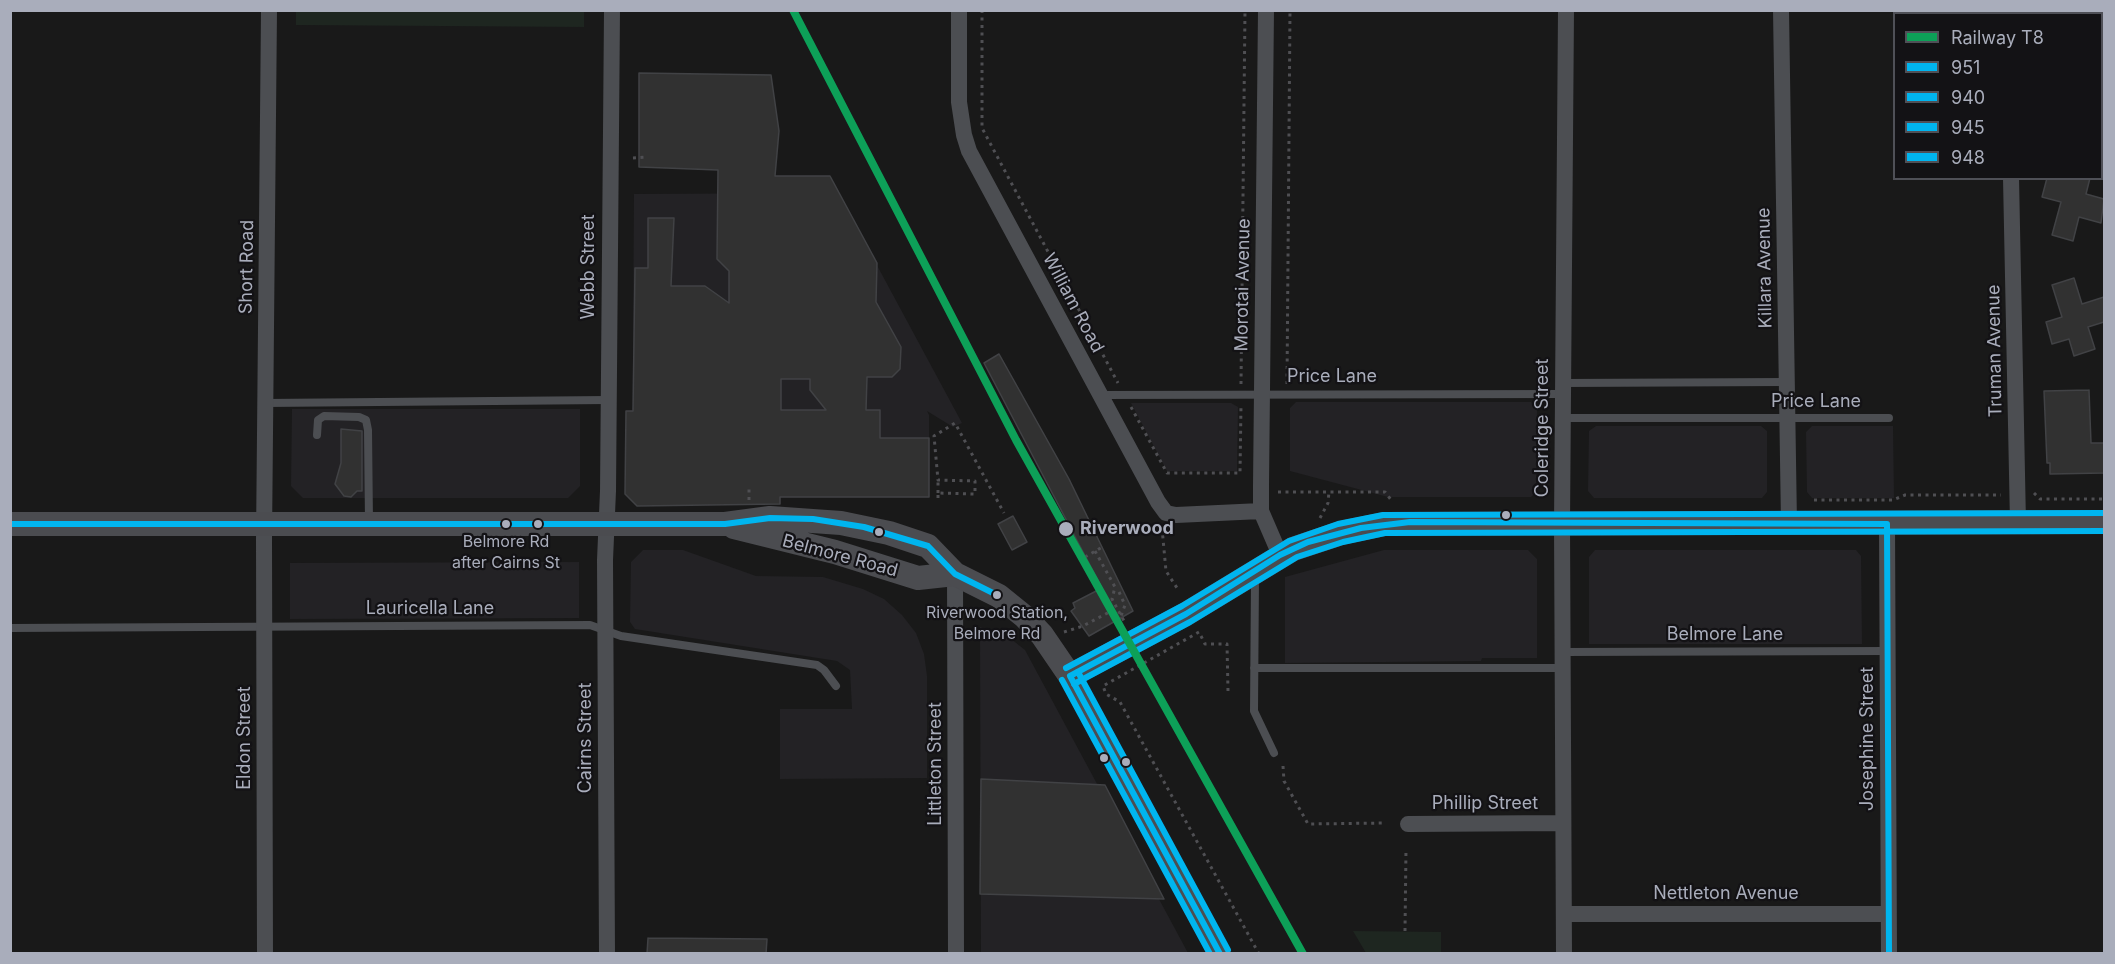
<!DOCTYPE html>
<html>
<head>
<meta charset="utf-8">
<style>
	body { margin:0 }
	#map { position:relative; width:2115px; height:964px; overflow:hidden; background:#191919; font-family:Inter,sans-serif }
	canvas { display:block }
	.frame { position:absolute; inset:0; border:12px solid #a9adbb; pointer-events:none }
	.legend { position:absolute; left:1893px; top:12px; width:210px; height:168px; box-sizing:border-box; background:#131215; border:2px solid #4f5057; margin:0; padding:8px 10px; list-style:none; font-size:18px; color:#a9adbb }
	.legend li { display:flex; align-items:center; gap:12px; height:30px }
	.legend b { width:30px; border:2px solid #4f5057 }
</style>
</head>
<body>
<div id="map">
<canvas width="2115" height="964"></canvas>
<div class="frame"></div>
<ul class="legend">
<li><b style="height:8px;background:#0da058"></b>Railway T8</li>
<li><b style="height:8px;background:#00b5ef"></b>951</li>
<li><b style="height:8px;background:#00b5ef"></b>940</li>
<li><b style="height:8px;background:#00b5ef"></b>945</li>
<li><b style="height:8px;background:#00b5ef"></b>948</li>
</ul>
</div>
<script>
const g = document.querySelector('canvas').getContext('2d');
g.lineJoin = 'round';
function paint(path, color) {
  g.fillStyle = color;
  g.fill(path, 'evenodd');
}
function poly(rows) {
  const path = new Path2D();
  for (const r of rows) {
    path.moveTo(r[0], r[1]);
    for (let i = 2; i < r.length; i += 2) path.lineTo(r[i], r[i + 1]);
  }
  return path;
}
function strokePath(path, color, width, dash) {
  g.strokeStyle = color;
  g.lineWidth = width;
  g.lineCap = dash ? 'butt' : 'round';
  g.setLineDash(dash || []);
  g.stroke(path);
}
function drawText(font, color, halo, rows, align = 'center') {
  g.font = font + ' Inter,sans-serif';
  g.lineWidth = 4.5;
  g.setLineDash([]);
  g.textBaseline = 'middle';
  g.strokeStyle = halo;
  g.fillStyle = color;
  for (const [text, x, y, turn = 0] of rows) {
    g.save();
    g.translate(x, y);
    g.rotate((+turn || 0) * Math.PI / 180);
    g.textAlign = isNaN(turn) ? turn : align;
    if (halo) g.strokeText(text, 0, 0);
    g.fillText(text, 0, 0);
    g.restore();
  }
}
paint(poly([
	[838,193,962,423,953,427,927,411,929,415,929,487,923,496,800,497,632,489,634,194],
	[1296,402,1531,402,1537,408,1536,492,1531,497,1388,497,1290,471,1290,408],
	[1131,403,1231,403,1238,407,1237,471,1167,471],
	[292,409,580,409,580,486,568,498,303,498,291,486],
	[1596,426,1761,426,1767,431,1767,492,1762,498,1594,498,1588,491,1589,431],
	[1812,426,1893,426,1894,498,1812,498,1807,492,1806,432],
	[643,550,683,550,756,576,823,577,863,589,884,599,902,615,916,633,924,654,927,676,927,778,780,779,780,709,852,709,850,670,837,661,635,629,630,622,631,562],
	[1384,550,1528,550,1537,559,1537,658,1482,658,1481,661,1285,663,1285,577],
	[1595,550,1856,550,1861,556,1862,644,1589,644,1589,557],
	[579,562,579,618,290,619,290,563],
	[980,627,1006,635,1025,650,1188,953,981,953]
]), '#232225');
paint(poly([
	[296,11,584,11,584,27,296,25],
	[1353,931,1441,932,1441,953,1366,953]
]), '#1e2620');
const building = poly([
	[639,73,771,75,779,131,775,176,830,176,877,263,876,302,901,347,900,369,892,377,867,377,866,410,880,410,880,438,929,438,929,497,780,497,780,504,637,506,625,494,626,411,633,411,635,268,648,268,648,218,674,218,671,286,705,286,729,303,729,271,717,259,718,170,639,167,639,73],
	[781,379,810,379,810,390,826,410,781,410,781,379],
	[2047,178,2090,178,2086,194,2104,199,2101,223,2079,217,2073,241,2052,235,2061,202,2042,197,2047,178],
	[2074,278,2082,304,2104,297,2104,322,2088,327,2095,349,2074,356,2069,339,2052,344,2046,322,2062,317,2052,285,2074,278],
	[999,354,1069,479,1133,611,1089,636,1071,611,1075,608,1073,603,1102,588,984,363,999,354],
	[2089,390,2091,443,2104,443,2104,473,2050,474,2050,463,2047,463,2044,391,2089,390],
	[341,429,362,431,362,491,357,491,351,497,344,496,335,484,341,463,341,429],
	[1013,516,1027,542,1012,550,998,524,1013,516],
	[981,779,1105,785,1164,899,980,894,981,779],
	[648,938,767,939,766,954,647,954,648,938]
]);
paint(building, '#313131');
strokePath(building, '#414245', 1.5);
strokePath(poly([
	[982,10,982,128,1118,383],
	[633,158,647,157],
	[1241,384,1245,10],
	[1287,384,1290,10],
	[1131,407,1167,473,1240,473,1241,405],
	[1278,492,1385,492,1392,501],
	[938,493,938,480],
	[2034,493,2040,499,2104,499],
	[938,498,938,493,975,494,975,481,938,480,934,436,955,423,1004,513],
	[749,500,749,487],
	[1814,500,1893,500,1905,495,2001,495],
	[1320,518,1328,503,1329,491],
	[1162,528,1166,571,1179,591],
	[1095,551,1115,587,1112,599,1124,621],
	[1085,557,1104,546],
	[1119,592,1125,605,1121,616],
	[1064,632,1083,626,1117,608],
	[1228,691,1227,644,1205,644,1199,632,1103,686,1106,694,1120,702,1259,954],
	[1283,766,1284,781,1308,824,1385,823],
	[1405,931,1406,849]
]), '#4f4f53', 3, [3, 4.5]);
strokePath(poly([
	[1563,383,1786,382],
	[1100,395,1563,394],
	[265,403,608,400],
	[1563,418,1889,418],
	[317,435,318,420,324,416,359,417,366,420,368,430,369,522],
	[1255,577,1254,711,1274,753],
	[10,628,590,625,621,636,817,665,824,670,836,686],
	[1563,652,1888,651],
	[1254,668,1563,668]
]), '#4c4e52', 8);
strokePath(poly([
	[959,10,959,102,964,135,969,151,1158,502,1166,513,1176,515,1261,511],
	[1266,10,1261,485,1261,511,1280,555],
	[1781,10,1789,524],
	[2009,14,2010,10],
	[2011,178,2018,523],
	[1887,524,1889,954],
	[955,574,956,954],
	[1408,824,1563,823],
	[1564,914,1888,914],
	[265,954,264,539,269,10],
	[607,954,605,560,608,491,612,10],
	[1564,954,1562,524,1566,10]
]), '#4c4e52', 16);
strokePath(poly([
	[1070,676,1220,954]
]), '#4c4e52', 21);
strokePath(poly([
	[10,524,725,524,770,518,841,523,889,533,928,546,955,574,999,596,1025,617,1042,635,1070,676,1186,614,1293,549,1341,533,1384,524,2104,522],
	[734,527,835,552,918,578,955,574]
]), '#4b4c50', 24);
strokePath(poly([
	[1887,524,1889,954],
	[1070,676,1186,614,1280,555,1308,542,1361,528,1410,522,1887,524],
	[1070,676,1220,954]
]), '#00b5ef', 6);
strokePath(poly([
	[1062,680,1210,954],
	[1074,684,1190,622,1297,557,1343,542,1385,533,2104,531]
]), '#00b5ef', 6);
strokePath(poly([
	[1066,668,1182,606,1289,541,1338,524,1383,515,2104,513],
	[1078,672,1228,950]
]), '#00b5ef', 6);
strokePath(poly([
	[10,524,725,524,770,518,813,519,864,527,928,546,955,574,999,596]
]), '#00b5ef', 6);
strokePath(poly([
	[793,10,1016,440,1303,954]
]), '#0da058', 8);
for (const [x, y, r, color] of [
	[1506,515,5,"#a9adbb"],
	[506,524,5,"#a9adbb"],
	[538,524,5,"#a9adbb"],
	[1066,529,8,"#a9adbb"],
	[879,532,5,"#a9adbb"],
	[997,595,5,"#a9adbb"],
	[1104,758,5,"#a9adbb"],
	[1126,762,5,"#a9adbb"]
]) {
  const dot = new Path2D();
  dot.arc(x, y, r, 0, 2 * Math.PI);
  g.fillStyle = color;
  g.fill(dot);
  strokePath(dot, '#131215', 2);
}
drawText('16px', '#a9adbb', '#131215', [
	["Belmore Rd",506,542],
	["after Cairns St",506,563],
	["Riverwood Station,",997,613],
	["Belmore Rd",997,634]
]);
drawText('18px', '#a9adbb', '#131215', [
	["Short Road",247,267,-89],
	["Webb Street",589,267,-90],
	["Killara Avenue",1765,268,-91],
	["Morotai Avenue",1243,285,-89],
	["William Road",1073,303,62],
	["Truman Avenue",1995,351,-91],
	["Price Lane",1332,377],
	["Price Lane",1816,402],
	["Coleridge Street",1543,428,-90],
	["Belmore Road",840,556,15],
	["Lauricella Lane",430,609],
	["Belmore Lane",1725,635],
	["Eldon Street",245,738,-90],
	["Cairns Street",586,738,-90],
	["Josephine Street",1868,739,-90],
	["Littleton Street",936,764,-90],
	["Phillip Street",1485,804],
	["Nettleton Avenue",1726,894]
]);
drawText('bold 18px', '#a9adbb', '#131215', [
	["Riverwood",1080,529]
], 'left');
</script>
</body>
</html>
